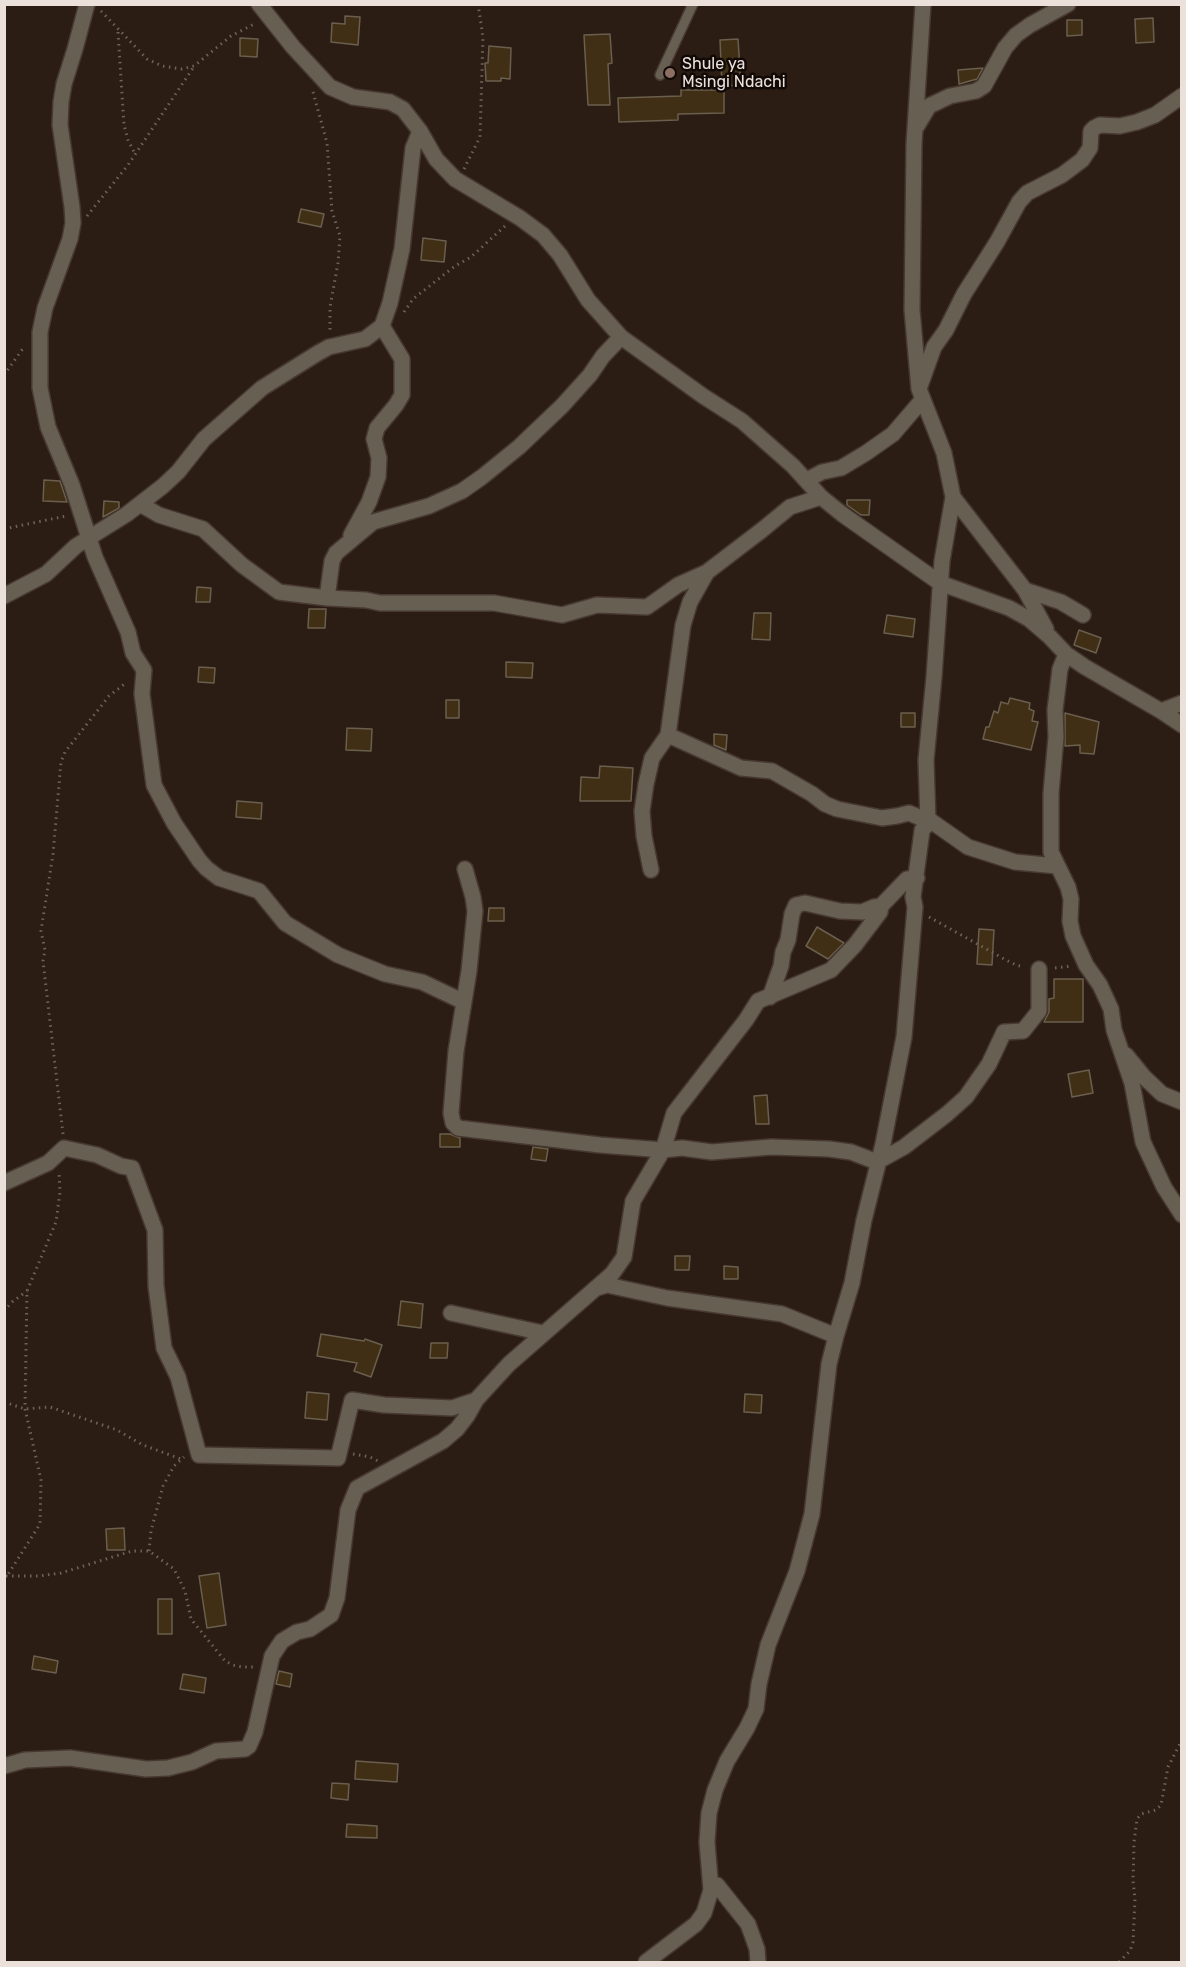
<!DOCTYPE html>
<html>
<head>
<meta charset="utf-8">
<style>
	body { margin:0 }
	#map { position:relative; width:1186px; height:1967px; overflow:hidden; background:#2c1d14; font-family:Rubik,sans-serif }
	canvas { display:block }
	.frame { position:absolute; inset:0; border:6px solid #ebe0da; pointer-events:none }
</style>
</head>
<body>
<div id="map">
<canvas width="1186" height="1967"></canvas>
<div class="frame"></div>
</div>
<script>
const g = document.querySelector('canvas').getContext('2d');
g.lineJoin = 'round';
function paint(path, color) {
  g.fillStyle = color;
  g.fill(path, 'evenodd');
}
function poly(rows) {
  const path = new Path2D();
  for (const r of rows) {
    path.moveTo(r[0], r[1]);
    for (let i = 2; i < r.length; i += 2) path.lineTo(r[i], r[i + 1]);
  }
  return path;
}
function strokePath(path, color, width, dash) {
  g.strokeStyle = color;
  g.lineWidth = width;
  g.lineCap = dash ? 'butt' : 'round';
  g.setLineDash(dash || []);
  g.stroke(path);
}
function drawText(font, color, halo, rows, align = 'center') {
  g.font = font + ' Rubik,sans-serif';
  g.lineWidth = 5;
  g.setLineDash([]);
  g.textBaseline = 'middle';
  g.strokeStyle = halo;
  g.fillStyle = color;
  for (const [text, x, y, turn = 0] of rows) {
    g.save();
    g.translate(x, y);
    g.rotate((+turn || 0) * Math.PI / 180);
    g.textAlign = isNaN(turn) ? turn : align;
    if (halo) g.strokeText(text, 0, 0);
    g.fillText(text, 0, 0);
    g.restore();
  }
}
const building = poly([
	[345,16,360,17,358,45,331,42,332,23,345,24,345,16],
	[1153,18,1154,42,1136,43,1135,19,1153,18],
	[1067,20,1082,20,1082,35,1067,36,1067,20],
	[610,34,612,63,608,64,610,105,588,105,584,35,610,34],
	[240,38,258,39,257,57,240,56,240,38],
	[738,39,741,85,722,86,720,40,738,39],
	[489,46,511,48,510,79,501,78,501,81,486,81,485,63,488,63,489,46],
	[983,68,977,79,959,84,958,70,983,68],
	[681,90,724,90,724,113,678,114,678,120,619,122,618,98,681,96,681,90],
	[301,209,324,214,321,227,298,222,301,209],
	[423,238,446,241,444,262,421,260,423,238],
	[44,480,60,481,67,502,43,501,44,480],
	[847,500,870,500,869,515,861,515,847,505,847,500],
	[104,501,119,502,119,508,103,517,104,501],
	[197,587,211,588,210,602,196,602,197,587],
	[309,609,326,609,325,628,308,628,309,609],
	[754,613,771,613,770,640,752,639,754,613],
	[887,615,915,619,913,637,884,633,887,615],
	[1079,630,1101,638,1096,653,1074,645,1079,630],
	[506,662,533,663,532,678,506,677,506,662],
	[199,667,215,668,214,683,198,682,199,667],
	[1010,698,1030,703,1029,709,1034,711,1032,721,1038,722,1031,750,983,739,986,727,989,727,994,711,998,713,1001,702,1008,704,1010,698],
	[446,700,459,700,459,718,446,718,446,700],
	[901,713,915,713,915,727,901,727,901,713],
	[1065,713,1099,722,1094,754,1080,753,1080,745,1065,746,1065,713],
	[347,728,372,729,371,751,346,750,347,728],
	[714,734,727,735,726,750,714,745,714,734],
	[600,766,633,768,631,801,580,801,581,777,599,778,600,766],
	[237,801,262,803,261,819,236,817,237,801],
	[489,908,504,908,504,921,488,921,489,908],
	[817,927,844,943,828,959,806,946,817,927],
	[979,929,994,930,992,965,977,964,979,929],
	[1054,979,1083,979,1083,1022,1044,1022,1049,1012,1049,999,1054,998,1054,979],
	[1089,1070,1093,1093,1072,1097,1068,1074,1089,1070],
	[767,1095,769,1124,756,1124,754,1096,767,1095],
	[440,1134,450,1134,460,1138,460,1147,440,1147,440,1134],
	[533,1147,548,1149,546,1161,531,1159,533,1147],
	[675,1256,690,1256,689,1270,675,1270,675,1256],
	[724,1266,738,1267,738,1279,724,1279,724,1266],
	[401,1301,423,1304,421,1328,398,1325,401,1301],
	[321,1334,364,1341,365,1339,382,1345,371,1377,354,1371,357,1363,317,1356,321,1334],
	[431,1343,448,1343,447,1358,430,1358,431,1343],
	[307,1392,329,1394,327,1420,305,1418,307,1392],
	[745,1394,762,1395,761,1413,744,1412,745,1394],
	[124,1528,125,1550,107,1550,106,1529,124,1528],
	[219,1573,226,1625,207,1628,199,1576,219,1573],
	[158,1599,172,1599,172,1634,158,1634,158,1599],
	[34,1656,58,1661,56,1673,32,1669,34,1656],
	[279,1671,292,1674,290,1687,276,1684,279,1671],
	[183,1674,206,1678,204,1693,180,1689,183,1674],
	[356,1761,398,1764,397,1782,355,1779,356,1761],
	[332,1783,349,1784,348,1800,331,1798,332,1783],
	[347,1824,377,1826,377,1838,346,1837,347,1824]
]);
paint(building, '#402f14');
strokePath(building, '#6a5f4e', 1.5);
const lane = poly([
	[660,75,693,4]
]);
const street = poly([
	[87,4,75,49,64,84,61,102,60,125,72,207,73,223,70,239,45,308,40,332,40,388,48,427,72,485,95,557,128,632,133,653,144,670,142,694,154,785,174,823,199,860,206,868,219,878,259,891,285,923,338,955,385,974,422,982,464,1002],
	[259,4,293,47,330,87,353,97,390,102,403,109,420,131,436,159,455,179,520,218,543,235,560,255,588,300,621,337,703,396,742,421,793,466,821,497,842,514,940,583,1009,608,1029,619,1050,637,1066,654,1085,667,1161,711,1182,725],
	[917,126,929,106,950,96,976,91,984,86,1005,48,1016,35,1030,25,1068,4],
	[920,386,934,347,946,330,964,294,997,242,1019,202,1027,193,1062,175,1082,160,1090,148,1091,131,1094,128,1100,125,1120,126,1137,122,1155,115,1182,96],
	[807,480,822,472,841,468,866,453,893,434,923,399],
	[953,497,1025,590,1046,629],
	[140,504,159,515,203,529,242,565,279,592,327,598,332,561,336,553,373,522,429,506,462,491,482,477,519,447,562,406,590,375,603,356,621,337],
	[351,535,369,502,378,477,379,458,374,439,377,428,396,405,402,395,402,359,382,326],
	[1025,590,1061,602,1083,615],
	[4,596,46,574,76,546,127,514,163,486,178,472,204,439,262,388,318,353,329,347,365,339,382,326,390,303,402,249,413,148,420,131],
	[327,598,366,600,380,603,494,603,562,615,597,605,647,607,678,585,707,572,762,530,790,507,821,497],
	[1066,654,1060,669,1055,710,1056,737,1051,793,1051,852,1068,887,1071,899,1070,921,1073,936,1086,965,1100,985,1111,1009,1114,1030,1132,1083,1143,1142,1164,1187,1182,1215],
	[1161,711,1182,703],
	[668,735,741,768,772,771,812,794,825,804,837,809,882,818,897,816,909,813,928,821],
	[922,830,931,821,968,847,1015,862,1057,866],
	[465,869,473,897,475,911,469,971,456,1051,451,1113,453,1123,458,1128,600,1145,663,1150,682,1148,712,1152,771,1147,829,1149,851,1152,877,1162,904,1147,947,1114,966,1097,989,1064,1004,1032,1023,1031,1039,1011,1039,969],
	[651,870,644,836,642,811,646,784,652,758,668,735,683,625,690,602,707,572],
	[770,997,781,966,783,952,788,940,792,914,796,905,805,903,840,911,862,912,874,907,881,906],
	[1126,1055,1144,1077,1162,1094,1182,1102],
	[4,1183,48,1163,64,1148,97,1155,121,1166,132,1168,155,1230,156,1286,164,1348,178,1377,199,1455,338,1458,352,1400,384,1405,452,1408,476,1400,509,1364,612,1274,624,1257,633,1201,663,1150,674,1113,746,1020,758,1001,831,970,855,945,880,912,881,906,907,879,917,878],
	[597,1288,607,1285,667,1298,782,1314,836,1336],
	[451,1313,543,1333],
	[4,1766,25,1760,70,1758,146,1769,168,1768,192,1762,216,1751,245,1749,249,1746,255,1732,272,1656,282,1641,297,1632,310,1629,331,1615,337,1598,348,1510,357,1488,443,1441,457,1429,467,1416,476,1400],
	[711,1890,717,1885,748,1924,757,1949,758,1962],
	[646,1962,696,1924,704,1913,711,1890,707,1842,709,1813,715,1790,727,1761,747,1728,756,1709,759,1684,768,1645,797,1571,812,1514,829,1364,836,1336,852,1283,864,1220,883,1144,904,1037,915,907,913,897,922,831,928,821,926,760,934,677,942,561,953,497,944,453,919,389,912,310,914,144,923,4]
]);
strokePath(lane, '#473830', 12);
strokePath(street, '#473830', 18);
strokePath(poly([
	[101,11,147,59,162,66,182,69,194,66,231,36,256,23],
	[118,32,124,125,128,140,135,154],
	[313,92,327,143,332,211,340,236,338,263,330,307,330,333],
	[464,169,480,137,483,37,478,4],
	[87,216,128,165,193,68],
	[404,312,413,299,455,266,471,257,505,226],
	[4,375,24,347],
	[4,529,66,516],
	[929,917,1006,960,1016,965,1024,967],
	[1055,968,1072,966],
	[63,1134,43,961,45,950,41,931,53,854,61,762,65,752,109,696,127,682],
	[4,1311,12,1302,27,1291],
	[4,1402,25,1409,50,1407,117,1430,143,1445,181,1459],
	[353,1454,370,1457,378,1461],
	[149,1551,151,1531,163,1486,174,1466,184,1457],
	[4,1575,7,1576,40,1524,41,1480,25,1409,27,1291,56,1222,60,1192,59,1172],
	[6,1576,39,1576,61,1573,132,1551,149,1551,174,1569,185,1591,191,1619,225,1661,233,1665,242,1667,255,1667],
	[1119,1962,1130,1951,1133,1942,1135,1899,1133,1881,1134,1842,1137,1819,1141,1814,1156,1810,1161,1805,1168,1767,1182,1740]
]), '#70625a', 3, [1.5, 4.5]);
strokePath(lane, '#665f52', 9);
strokePath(street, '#665f52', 15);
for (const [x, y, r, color] of [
	[670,73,6,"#8d6e63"]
]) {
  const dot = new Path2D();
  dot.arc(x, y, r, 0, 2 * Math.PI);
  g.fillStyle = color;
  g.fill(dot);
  strokePath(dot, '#100906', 2);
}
drawText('16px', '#ebe0da', '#100906', [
	["Shule ya",682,64],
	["Msingi Ndachi",682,82]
], 'left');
</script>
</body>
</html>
